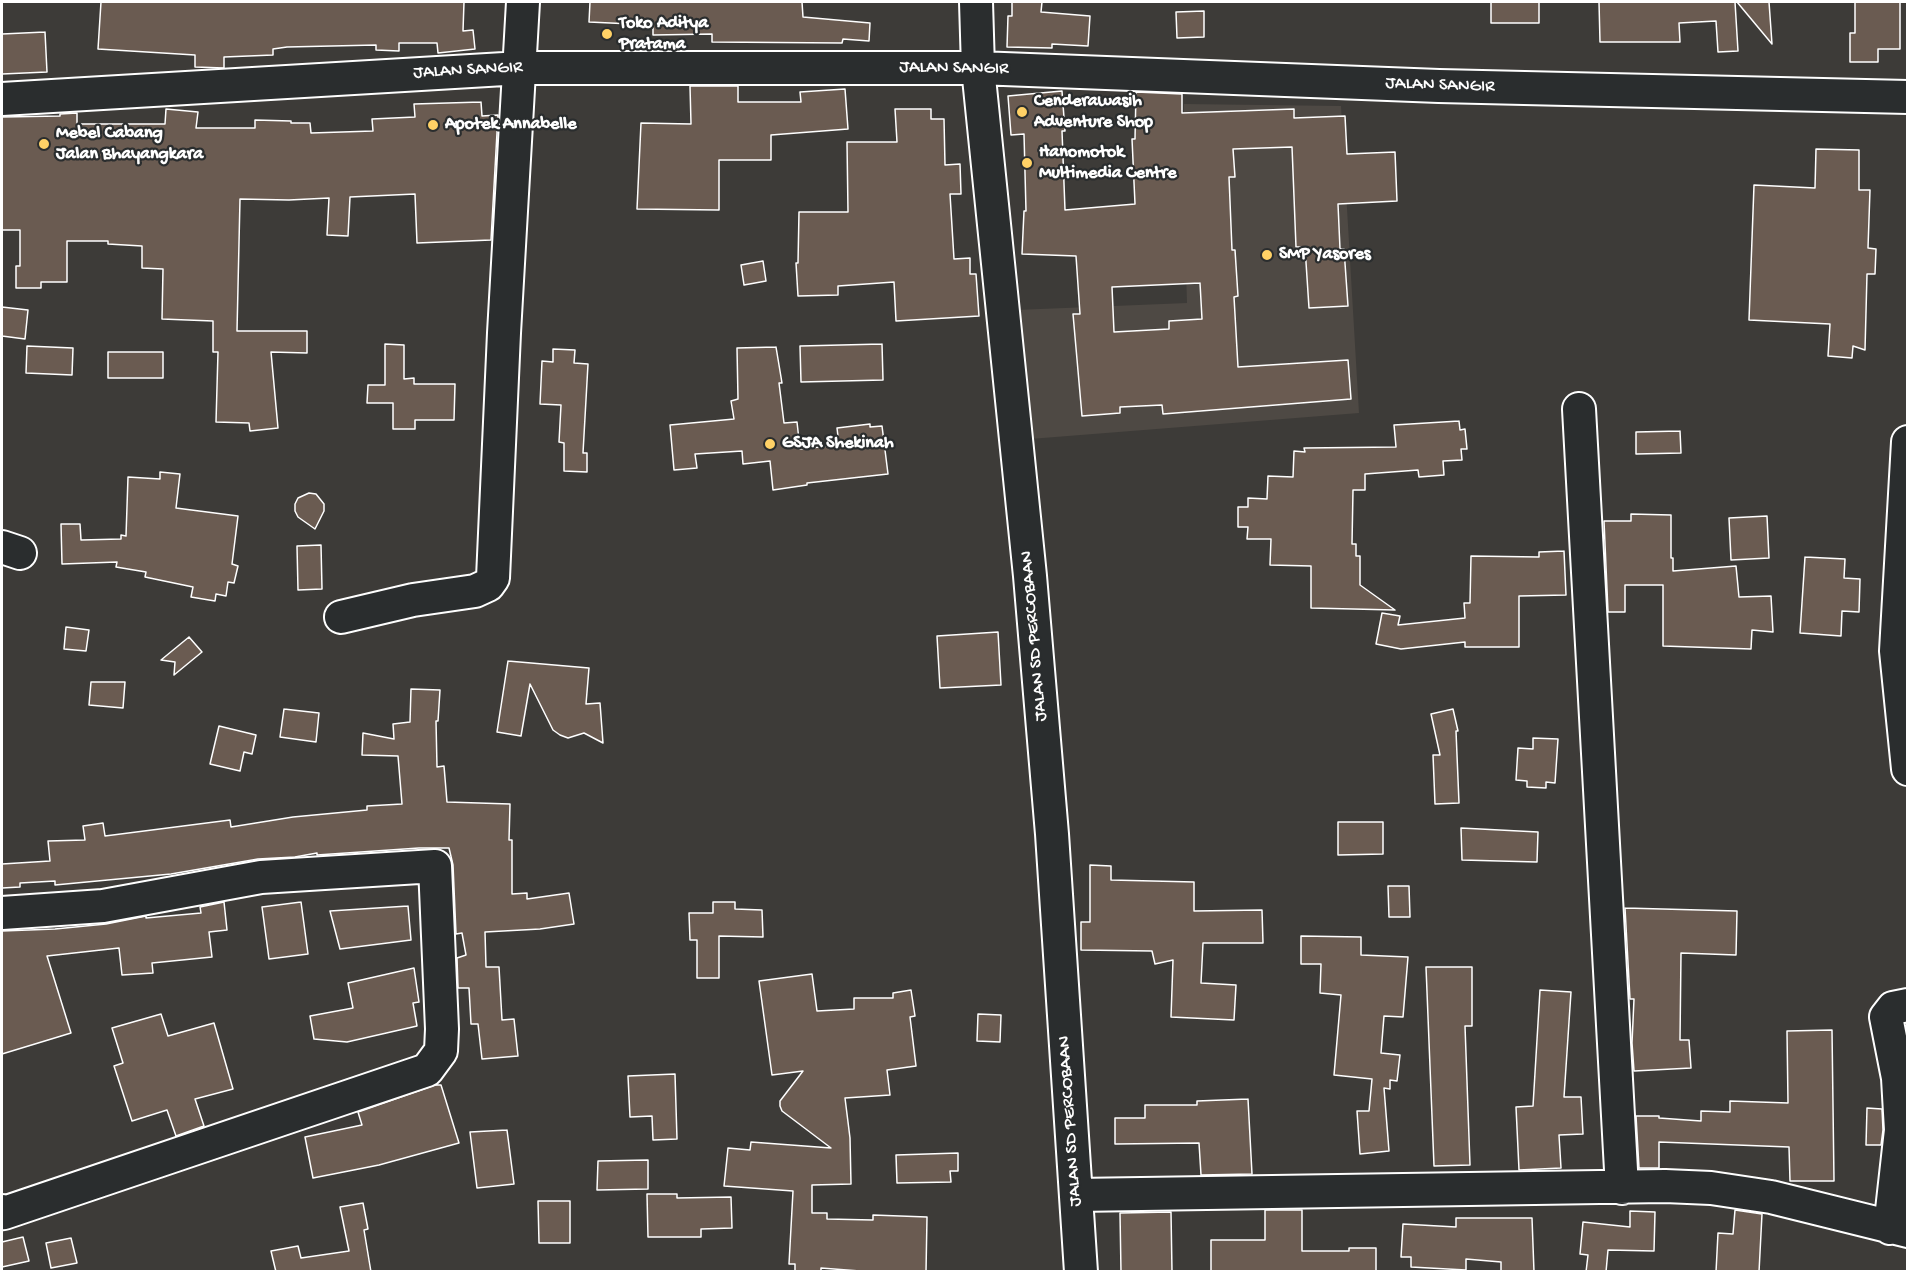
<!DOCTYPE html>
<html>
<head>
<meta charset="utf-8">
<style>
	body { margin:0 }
	#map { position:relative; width:1909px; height:1273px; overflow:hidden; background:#3d3b38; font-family:"Gochi Hand",sans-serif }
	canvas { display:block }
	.frame { position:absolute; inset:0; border:3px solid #fff; pointer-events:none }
</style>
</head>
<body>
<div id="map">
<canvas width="1909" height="1273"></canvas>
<div class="frame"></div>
</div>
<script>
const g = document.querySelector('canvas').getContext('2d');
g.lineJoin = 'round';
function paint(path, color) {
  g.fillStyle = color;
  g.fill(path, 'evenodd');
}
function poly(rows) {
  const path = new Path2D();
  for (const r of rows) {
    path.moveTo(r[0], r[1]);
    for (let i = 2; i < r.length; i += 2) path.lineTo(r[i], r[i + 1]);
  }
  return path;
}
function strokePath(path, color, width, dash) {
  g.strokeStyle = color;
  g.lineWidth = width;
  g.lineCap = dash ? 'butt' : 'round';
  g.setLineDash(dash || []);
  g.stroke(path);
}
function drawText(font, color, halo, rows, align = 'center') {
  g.font = font + ' "Gochi Hand",sans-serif';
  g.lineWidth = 4.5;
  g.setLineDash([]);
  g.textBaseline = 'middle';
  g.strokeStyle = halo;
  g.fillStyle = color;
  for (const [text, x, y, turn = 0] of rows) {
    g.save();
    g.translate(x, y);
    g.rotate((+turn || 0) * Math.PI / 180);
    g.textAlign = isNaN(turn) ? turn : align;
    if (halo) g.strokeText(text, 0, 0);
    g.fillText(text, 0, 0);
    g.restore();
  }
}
paint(poly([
	[1184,104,1341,106,1359,413,1030,439,1016,310,1187,303,1184,207]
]), '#4e4944');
const building = poly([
	[101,2,464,2,463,31,473,30,475,49,438,53,437,43,399,43,399,51,376,50,376,45,287,47,273,49,273,55,224,57,224,68,195,67,195,55,98,49,101,2],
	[590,2,802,2,803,17,870,23,869,41,843,39,842,43,712,42,712,34,653,35,653,25,589,22,590,2],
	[1012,2,1042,2,1041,12,1090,16,1088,46,1052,44,1052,48,1007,47,1008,16,1012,16,1012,2],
	[1491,2,1539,2,1539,23,1491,23,1491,2],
	[1599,2,1735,2,1738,51,1718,52,1716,21,1679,23,1680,42,1600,42,1599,2],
	[1737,2,1769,2,1772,44,1737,2],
	[1855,2,1900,2,1900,49,1878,49,1878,62,1850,62,1850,33,1855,33,1855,2],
	[1204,11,1204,37,1177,38,1176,12,1204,11],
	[45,32,47,72,2,74,2,34,45,32],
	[690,86,738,86,738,102,801,102,800,92,845,89,848,129,771,135,771,160,719,160,719,210,637,209,641,123,691,124,690,86],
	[1062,91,1065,131,1062,131,1065,210,1135,204,1132,139,1135,139,1136,92,1182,94,1182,113,1294,109,1294,118,1345,116,1347,154,1395,152,1397,201,1338,204,1340,249,1344,249,1348,306,1309,308,1305,247,1296,247,1292,147,1233,149,1235,177,1229,177,1232,250,1235,250,1238,296,1234,297,1238,367,1348,360,1351,399,1163,414,1162,405,1120,407,1120,413,1082,416,1073,314,1080,314,1076,256,1022,254,1024,211,1026,211,1024,134,1011,135,1008,96,1062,91],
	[1200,283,1202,319,1169,321,1169,329,1114,332,1112,287,1200,283],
	[481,102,482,116,498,115,491,240,417,243,415,194,350,197,348,236,327,235,329,198,289,200,240,199,237,331,307,331,307,353,271,352,278,428,250,431,249,423,216,422,218,352,213,352,213,321,162,319,163,269,142,268,142,246,108,244,108,241,67,241,67,282,41,282,41,288,16,288,16,266,20,266,20,230,2,230,2,117,60,116,60,114,77,113,77,124,165,124,166,109,198,112,196,128,255,128,255,120,291,121,291,123,310,123,311,133,373,131,372,119,415,117,414,104,481,102],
	[895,109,931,109,931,119,944,119,945,165,960,164,961,194,950,194,954,259,970,258,970,274,976,274,979,316,896,321,894,282,838,286,838,295,798,296,796,263,798,263,799,212,848,212,847,142,897,142,895,109],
	[1816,149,1859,150,1859,190,1870,190,1868,248,1876,249,1875,274,1867,274,1865,350,1853,346,1852,358,1828,356,1830,324,1749,320,1754,185,1815,188,1816,149],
	[763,261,766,281,744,285,741,265,763,261],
	[2,307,28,310,25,339,2,336,2,307],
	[385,344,404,345,404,379,414,378,414,384,455,384,454,420,415,420,415,429,393,429,393,403,367,403,368,385,385,385,385,344],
	[882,344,883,380,801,382,800,346,882,344],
	[27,346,73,348,72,375,26,373,27,346],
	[776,347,782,383,779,383,784,423,797,422,800,449,839,445,837,428,870,424,870,427,882,426,888,474,807,483,807,485,773,490,770,461,743,464,742,451,695,454,697,468,674,470,670,425,734,419,731,401,738,399,737,348,776,347],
	[553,349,575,350,574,363,588,364,583,453,587,453,587,472,564,471,564,443,559,442,561,405,540,404,542,361,553,362,553,349],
	[108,352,163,352,163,378,108,378,108,352],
	[1459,421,1460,430,1465,429,1467,449,1461,449,1462,460,1443,461,1444,475,1419,477,1418,470,1365,474,1365,490,1353,490,1352,544,1356,544,1356,556,1360,556,1360,585,1395,610,1311,608,1311,566,1270,565,1271,539,1247,539,1248,527,1238,527,1238,507,1248,507,1248,498,1267,499,1268,476,1293,477,1294,451,1305,452,1304,448,1396,447,1394,425,1459,421],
	[1680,431,1681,453,1636,454,1636,432,1680,431],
	[160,472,180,474,176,508,238,516,232,564,238,566,234,583,228,582,226,596,216,594,215,601,191,597,193,587,145,577,146,572,116,567,117,562,62,564,61,524,80,524,81,540,121,539,121,535,126,536,128,477,160,479,160,472],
	[309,493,316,494,324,504,324,511,315,529,298,517,295,511,295,504,298,498,309,493],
	[1631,514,1671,515,1671,558,1673,558,1673,571,1736,566,1739,597,1771,596,1773,632,1752,630,1751,649,1663,646,1663,585,1625,585,1625,612,1608,612,1604,521,1631,521,1631,514],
	[1767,516,1769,558,1731,560,1729,518,1767,516],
	[321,545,322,589,298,590,297,546,321,545],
	[1564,551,1566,595,1519,596,1519,647,1465,647,1465,642,1401,649,1376,644,1382,613,1400,616,1398,625,1465,618,1464,603,1470,603,1471,556,1539,557,1539,552,1564,551],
	[1805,557,1845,559,1844,578,1860,579,1859,612,1842,611,1841,636,1800,633,1805,557],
	[66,627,89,630,86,651,64,649,66,627],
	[998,632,1001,685,940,688,937,636,998,632],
	[189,637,202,652,174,675,175,662,161,660,189,637],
	[508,661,589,668,586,704,600,703,603,743,584,733,568,738,560,735,553,730,530,684,521,736,497,732,508,661],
	[91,682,125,682,123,708,89,705,91,682],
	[411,689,440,690,438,721,436,721,437,767,444,766,447,802,510,804,509,840,512,840,512,894,527,893,527,899,569,893,574,924,540,929,485,932,486,967,499,967,502,1020,514,1019,518,1056,482,1059,478,1024,471,1024,469,988,458,988,457,958,466,955,462,933,456,934,453,865,449,848,419,848,317,855,317,853,295,857,258,859,171,874,55,885,55,881,20,883,20,887,2,888,2,864,50,861,48,841,85,840,83,826,103,823,105,836,230,820,231,827,293,817,367,810,367,806,402,804,398,756,362,755,363,733,394,739,393,724,410,722,411,689],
	[284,709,319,713,316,742,280,737,284,709],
	[1453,709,1458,731,1456,731,1459,803,1435,804,1433,755,1440,755,1431,714,1453,709],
	[219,726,256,735,252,754,244,752,240,771,210,764,219,726],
	[1533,738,1558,739,1555,783,1546,782,1546,788,1527,787,1527,781,1516,780,1518,748,1533,749,1533,738],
	[1338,822,1383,822,1383,854,1338,855,1338,822],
	[1461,828,1538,832,1537,862,1462,860,1461,828],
	[1090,865,1111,866,1111,880,1194,882,1194,911,1262,910,1263,943,1203,943,1201,983,1236,985,1234,1020,1171,1017,1173,960,1155,964,1152,951,1081,950,1081,922,1090,922,1090,865],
	[1388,886,1409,886,1410,917,1389,917,1388,886],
	[224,902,227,930,209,932,212,957,152,963,153,973,122,975,119,948,47,956,71,1033,2,1054,2,931,55,929,106,924,146,916,146,918,201,913,200,907,224,902],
	[301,902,308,954,269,959,262,907,301,902],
	[713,902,735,902,735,909,762,910,763,937,719,936,719,978,697,978,697,940,690,940,689,913,713,913,713,902],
	[408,906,411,940,340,949,330,911,408,906],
	[1625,908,1737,911,1736,955,1681,953,1680,1040,1689,1040,1691,1068,1634,1071,1632,1043,1634,999,1630,999,1625,908],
	[1301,936,1361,937,1361,955,1408,957,1403,1017,1384,1016,1381,1053,1400,1055,1397,1081,1390,1080,1390,1089,1384,1088,1389,1151,1360,1154,1357,1111,1369,1111,1372,1079,1334,1075,1341,995,1320,993,1321,964,1301,964,1301,936],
	[1426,967,1472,967,1472,1026,1465,1026,1470,1165,1434,1166,1426,967],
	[414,968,419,1002,413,1003,417,1026,347,1042,314,1039,310,1016,353,1008,348,983,414,968],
	[812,974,817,1011,854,1009,854,998,893,998,893,993,911,990,915,1016,910,1017,916,1066,887,1070,890,1095,845,1098,850,1138,851,1184,812,1185,812,1213,827,1213,827,1219,873,1220,873,1215,927,1217,926,1272,873,1272,821,1268,821,1272,795,1272,795,1264,789,1264,793,1191,724,1186,728,1148,750,1150,751,1142,831,1148,782,1111,780,1106,780,1101,803,1071,772,1075,759,981,812,974],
	[1540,990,1571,992,1564,1097,1581,1097,1583,1134,1559,1135,1561,1168,1519,1170,1516,1107,1533,1106,1540,990],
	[161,1014,168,1036,214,1023,233,1089,195,1099,204,1126,176,1136,167,1110,132,1121,114,1066,123,1063,112,1028,161,1014],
	[978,1014,1001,1015,1000,1042,977,1041,978,1014],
	[1832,1030,1834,1181,1790,1181,1789,1147,1659,1142,1659,1168,1639,1168,1636,1116,1659,1116,1659,1118,1701,1121,1701,1111,1730,1112,1730,1101,1788,1103,1787,1031,1832,1030],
	[675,1074,677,1139,653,1140,652,1116,630,1117,628,1076,675,1074],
	[435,1085,441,1085,459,1143,379,1165,313,1178,305,1137,362,1125,358,1112,435,1085],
	[1248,1099,1252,1174,1201,1175,1199,1143,1115,1144,1115,1118,1145,1118,1145,1105,1197,1105,1197,1101,1248,1099],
	[1867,1108,1882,1109,1883,1130,1881,1145,1866,1145,1867,1108],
	[507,1130,514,1184,477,1188,470,1132,507,1130],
	[958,1153,958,1171,950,1171,951,1182,897,1183,896,1155,958,1153],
	[648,1160,648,1189,597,1190,598,1161,648,1160],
	[647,1194,677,1194,677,1198,731,1197,732,1228,701,1229,701,1237,648,1237,647,1194],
	[538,1201,570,1201,570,1243,539,1243,538,1201],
	[363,1203,368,1229,364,1230,371,1272,276,1272,271,1251,298,1246,301,1258,349,1251,340,1207,363,1203],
	[1265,1210,1302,1210,1302,1251,1349,1251,1349,1248,1376,1248,1376,1272,1211,1272,1211,1240,1265,1240,1265,1210],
	[1735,1210,1762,1214,1759,1272,1716,1272,1718,1233,1733,1234,1735,1210],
	[1630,1211,1655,1212,1654,1251,1608,1250,1606,1272,1586,1272,1588,1255,1580,1254,1583,1222,1630,1227,1630,1211],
	[1171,1212,1172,1272,1121,1272,1120,1213,1171,1212],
	[1456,1218,1532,1218,1534,1272,1501,1272,1501,1262,1466,1259,1466,1270,1411,1267,1411,1257,1401,1257,1403,1224,1456,1227,1456,1218],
	[23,1237,29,1261,2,1267,2,1242,23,1237],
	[71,1238,77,1263,51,1268,46,1243,71,1238]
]);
paint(building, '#6a5b51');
strokePath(building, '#fff', 1.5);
const minor = poly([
	[976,2,978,68,1030,576,1052,834,1081,1272],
	[2,99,521,68,978,68,1439,86,1908,97],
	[1579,409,1622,1188],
	[1908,442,1896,651,1908,769],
	[2,547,20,553],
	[341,617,413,600,475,591,488,585,493,578,504,333,523,2],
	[2,913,103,906,261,877,435,866,442,1029,441,1051,427,1070,4,1213,2,1211],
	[1076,1195,1665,1186,1711,1188,1771,1197,1908,1231],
	[1890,1228,1901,1130,1898,1078,1886,1017,1893,1008,1908,1005]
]);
strokePath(minor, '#fff', 36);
strokePath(minor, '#2a2d2e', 32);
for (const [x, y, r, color] of [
	[607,34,6,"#ffd166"],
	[1022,112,6,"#ffd166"],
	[433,125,6,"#ffd166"],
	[44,144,6,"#ffd166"],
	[1027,163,6,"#ffd166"],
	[1267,255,6,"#ffd166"],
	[770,444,6,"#ffd166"]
]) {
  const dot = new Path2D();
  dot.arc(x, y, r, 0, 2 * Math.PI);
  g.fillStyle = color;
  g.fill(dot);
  strokePath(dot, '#2a2d2e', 2);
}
drawText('bold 18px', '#fff', '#2a2d2e', [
	["Toko Aditya",619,24],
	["Pratama",619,45],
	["Cenderawasih",1034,102],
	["Adventure Shop",1034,123],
	["Apotek Annabelle",445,125],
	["Mebel Cabang",56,134],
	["Jalan Bhayangkara",56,155],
	["Hanomotok",1039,153],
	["Multimedia Centre",1039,174],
	["SMP Yasores",1279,255],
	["GSJA Shekinah",782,444]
], 'left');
drawText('18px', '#fff', '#2a2d2e', [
	["JALAN SANGIR",954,69,1],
	["JALAN SANGIR",468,71,-3],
	["JALAN SANGIR",1440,86,2],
	["JALAN SD PERCOBAAN",1035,636,-95],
	["JALAN SD PERCOBAAN",1071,1121,-94]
]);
</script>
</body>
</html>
